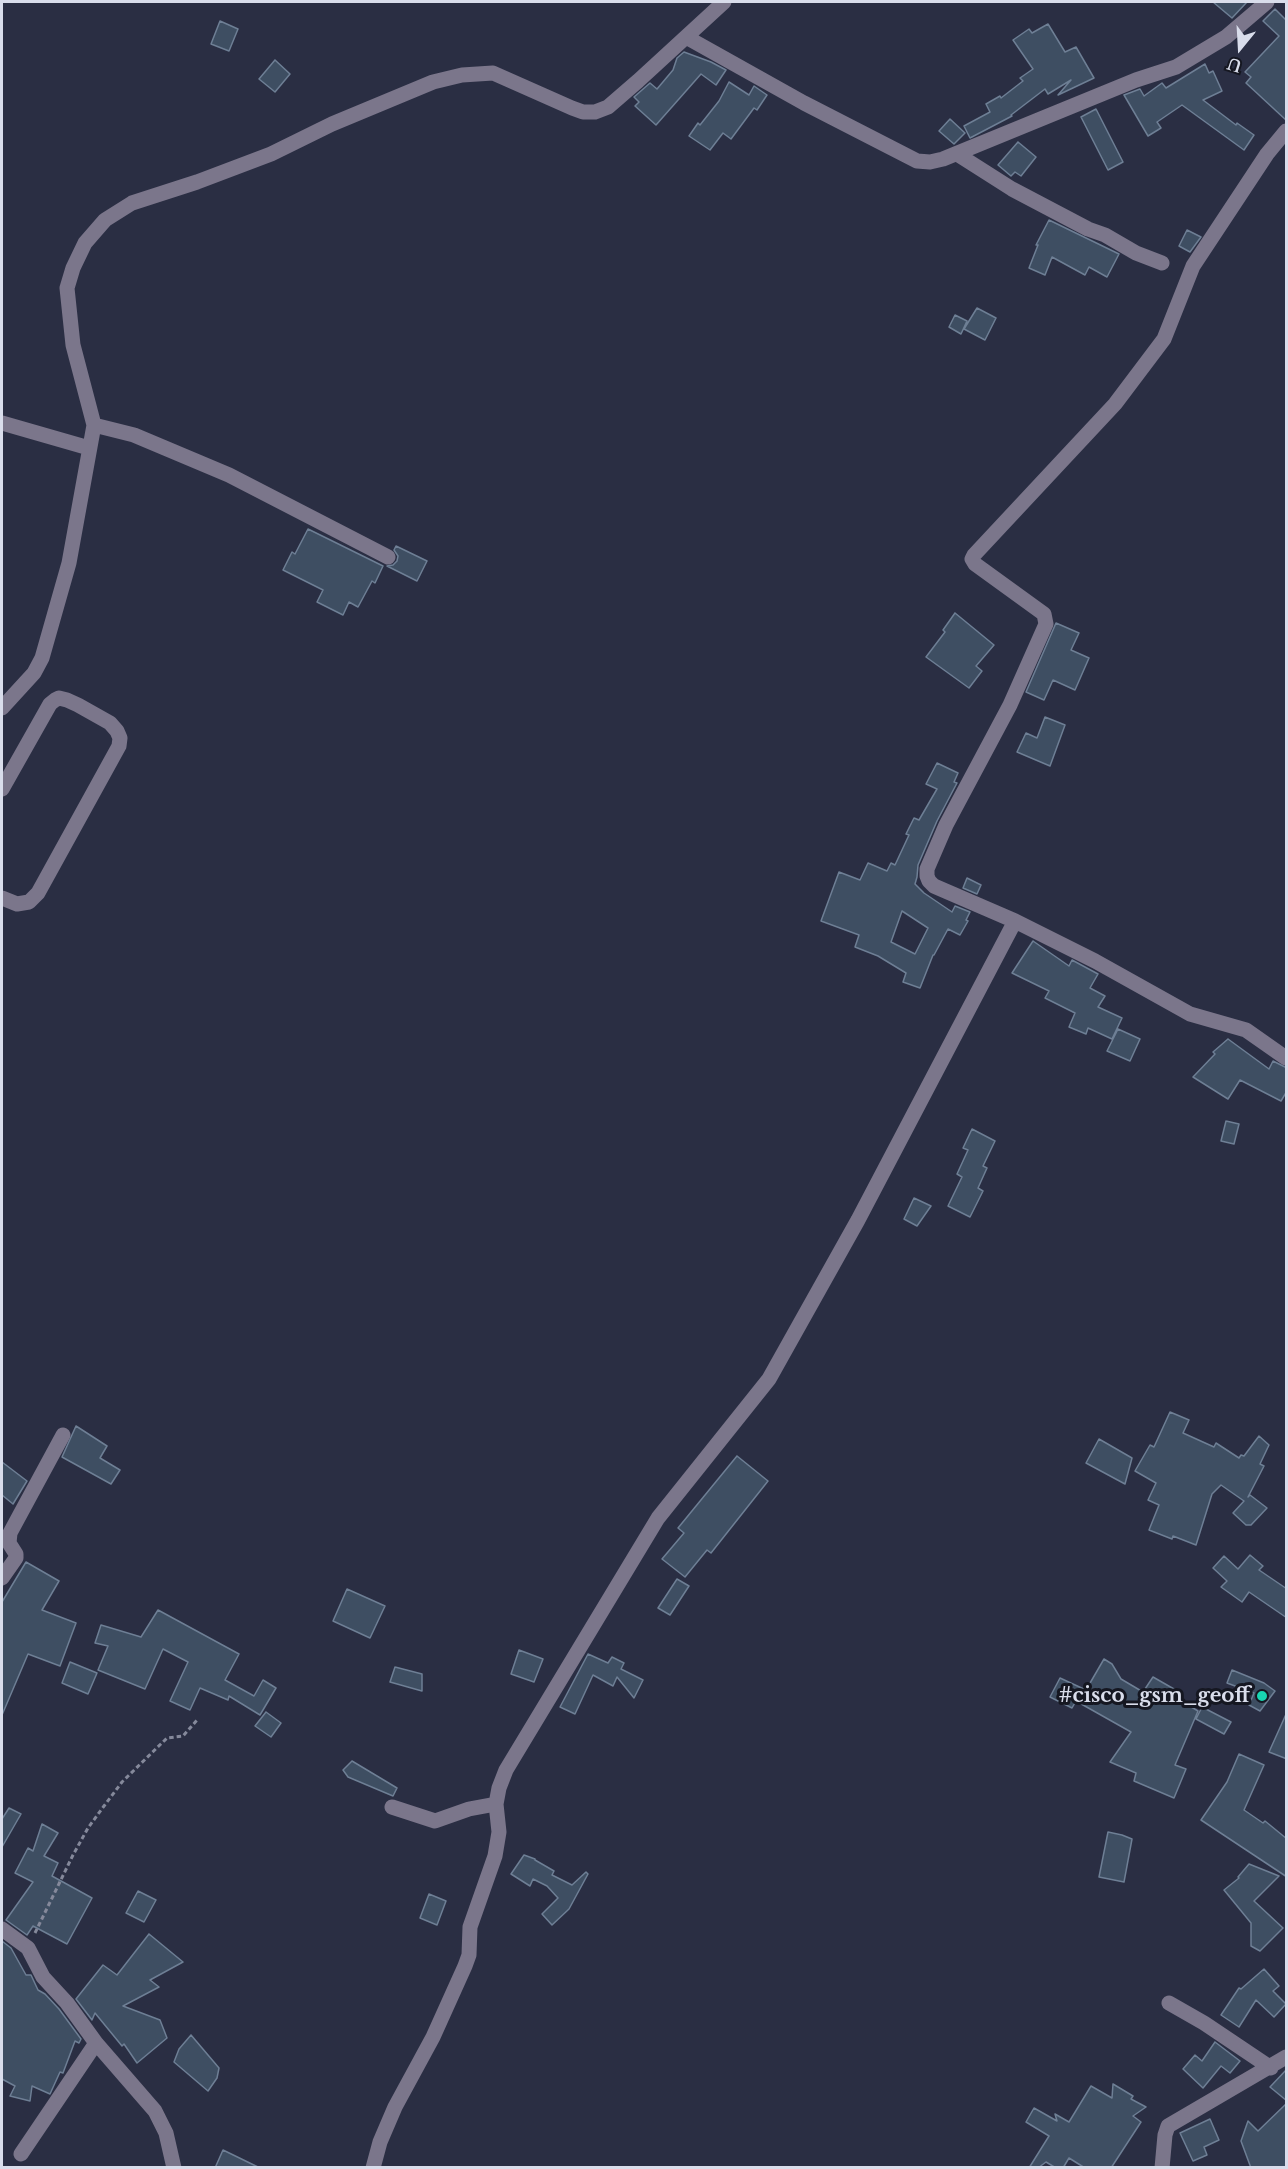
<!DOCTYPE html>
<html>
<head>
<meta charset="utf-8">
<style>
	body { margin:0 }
	#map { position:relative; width:1288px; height:2169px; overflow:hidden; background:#2a2e43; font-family:"Libre Baskerville",serif }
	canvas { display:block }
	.frame { position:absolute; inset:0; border:3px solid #d9ddeb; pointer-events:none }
	.north { position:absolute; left:1210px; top:18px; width:60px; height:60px; -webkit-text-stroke:4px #151721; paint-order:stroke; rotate:198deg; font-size:16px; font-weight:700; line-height:24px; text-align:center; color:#d9ddeb }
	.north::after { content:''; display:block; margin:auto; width:21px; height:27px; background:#d9ddeb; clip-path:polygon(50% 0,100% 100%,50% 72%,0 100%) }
</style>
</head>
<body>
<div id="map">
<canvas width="1288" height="2169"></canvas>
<div class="frame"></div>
<div class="north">U</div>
</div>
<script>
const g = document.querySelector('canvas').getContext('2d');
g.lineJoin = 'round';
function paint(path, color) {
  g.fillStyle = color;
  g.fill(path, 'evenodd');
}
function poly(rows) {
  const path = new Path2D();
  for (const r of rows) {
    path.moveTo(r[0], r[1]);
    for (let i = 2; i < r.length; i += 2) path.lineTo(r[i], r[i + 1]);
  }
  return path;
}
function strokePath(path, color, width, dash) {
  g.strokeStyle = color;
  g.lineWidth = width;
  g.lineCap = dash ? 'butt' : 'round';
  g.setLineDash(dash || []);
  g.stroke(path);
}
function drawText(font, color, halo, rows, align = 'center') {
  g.font = font + ' "Libre Baskerville",serif';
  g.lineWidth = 6;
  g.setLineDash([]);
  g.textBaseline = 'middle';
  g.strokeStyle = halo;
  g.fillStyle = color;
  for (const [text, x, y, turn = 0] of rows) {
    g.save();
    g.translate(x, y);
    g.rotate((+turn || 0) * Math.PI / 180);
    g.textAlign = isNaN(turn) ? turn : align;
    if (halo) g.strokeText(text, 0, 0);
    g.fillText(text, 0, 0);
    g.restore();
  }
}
const building = poly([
	[1213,2,1247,2,1232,18,1213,2],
	[1275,9,1287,21,1287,121,1246,83,1251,77,1245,72,1279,36,1263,21,1275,9],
	[220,21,238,29,229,51,211,44,220,21],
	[1048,24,1065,52,1076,47,1094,78,1058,95,1071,80,1048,94,1045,89,1011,115,1012,116,970,138,964,126,990,112,986,104,1000,96,1001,98,1023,81,1020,78,1033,69,1013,40,1029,29,1032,33,1048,24],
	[684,52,711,62,726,70,716,85,701,74,656,125,635,106,639,102,634,97,650,83,657,89,673,70,677,58,684,52],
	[275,60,290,74,275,92,259,79,275,60],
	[1205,64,1209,73,1213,71,1222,91,1203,100,1236,125,1237,123,1254,135,1244,150,1182,105,1157,122,1161,128,1148,136,1124,95,1140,89,1144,96,1162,83,1166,88,1205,64],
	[729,82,749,95,754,86,767,95,757,110,754,108,731,139,723,133,710,150,689,136,698,123,700,125,719,101,729,82],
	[1096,109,1123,162,1108,170,1081,117,1096,109],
	[950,119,965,133,954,144,939,131,950,119],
	[1018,142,1036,157,1021,176,1015,172,1011,176,998,165,1018,142],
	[1049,220,1119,254,1107,277,1089,267,1085,275,1052,257,1045,275,1029,268,1038,245,1036,245,1049,220],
	[1187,230,1201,237,1190,252,1179,246,1187,230],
	[977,308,996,318,985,340,964,329,977,308],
	[955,315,967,321,961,334,949,327,955,315],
	[308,529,383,566,375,583,372,581,358,607,349,602,343,615,317,602,323,590,283,570,292,552,295,554,308,529],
	[396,546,427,561,417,581,387,566,393,565,397,561,398,556,394,550,396,546],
	[955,613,994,645,976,666,982,671,969,688,926,657,945,632,943,630,955,613],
	[1056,623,1079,633,1071,650,1089,658,1075,690,1053,680,1044,700,1026,692,1056,623],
	[1045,717,1065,725,1050,766,1017,752,1026,733,1037,738,1045,717],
	[937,763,958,773,954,782,957,783,937,821,918,865,917,877,915,884,924,893,952,912,955,906,970,912,966,920,968,921,960,935,948,929,934,955,933,955,920,988,903,982,906,973,878,956,855,947,859,935,821,921,839,872,860,880,868,863,887,871,891,863,895,865,909,835,906,834,914,818,919,820,937,789,926,784,937,763],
	[902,911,928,928,915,954,891,942,902,911],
	[967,878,981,885,977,894,963,888,967,878],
	[1033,941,1069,966,1072,960,1098,974,1090,988,1105,996,1098,1007,1122,1018,1112,1039,1088,1028,1086,1034,1069,1027,1075,1013,1045,998,1049,991,1012,973,1033,941],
	[1118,1029,1140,1039,1130,1061,1107,1051,1118,1029],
	[1228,1039,1269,1069,1273,1061,1287,1068,1287,1091,1281,1101,1240,1080,1228,1099,1193,1077,1215,1054,1213,1052,1228,1039],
	[1226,1121,1239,1124,1234,1144,1221,1141,1226,1121],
	[972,1129,995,1141,983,1166,987,1168,978,1188,983,1191,970,1217,948,1206,962,1177,957,1174,968,1150,963,1148,972,1129],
	[914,1198,931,1206,917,1226,904,1219,914,1198],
	[1170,1412,1189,1420,1183,1433,1214,1447,1216,1443,1239,1458,1241,1455,1244,1456,1259,1436,1269,1445,1260,1464,1264,1466,1248,1497,1250,1495,1267,1508,1251,1525,1246,1525,1233,1513,1244,1501,1221,1485,1212,1494,1196,1545,1173,1536,1172,1539,1149,1530,1159,1505,1148,1500,1156,1483,1135,1471,1150,1445,1154,1447,1170,1412],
	[76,1426,107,1446,100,1458,120,1470,111,1484,62,1457,76,1426],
	[1099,1439,1132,1458,1125,1484,1086,1463,1099,1439],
	[737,1456,768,1481,711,1553,707,1550,685,1577,662,1559,684,1533,678,1528,737,1456],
	[2,1462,27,1481,13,1504,2,1495,2,1462],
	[1250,1555,1263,1566,1259,1570,1287,1589,1287,1618,1249,1592,1242,1602,1221,1587,1227,1581,1213,1568,1224,1556,1238,1569,1250,1555],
	[26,1562,59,1581,42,1610,76,1623,60,1666,28,1654,2,1715,2,1602,26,1562],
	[677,1579,689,1586,670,1615,658,1608,677,1579],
	[347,1589,385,1606,370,1638,333,1621,347,1589],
	[158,1610,239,1654,225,1680,254,1696,263,1680,276,1688,260,1715,229,1696,228,1700,200,1688,190,1710,170,1701,188,1662,163,1649,145,1689,98,1670,108,1646,95,1643,101,1625,141,1637,158,1610],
	[519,1650,543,1659,534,1682,511,1674,519,1650],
	[588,1654,608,1663,612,1657,624,1663,621,1669,643,1680,634,1698,617,1677,613,1686,593,1675,575,1714,560,1707,588,1654],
	[1104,1659,1112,1664,1121,1679,1143,1692,1153,1677,1174,1689,1173,1696,1198,1711,1175,1765,1186,1769,1174,1798,1134,1781,1136,1773,1110,1762,1131,1732,1076,1701,1072,1708,1050,1697,1060,1678,1086,1690,1104,1659],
	[70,1662,97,1673,88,1694,62,1683,70,1662],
	[395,1667,422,1674,422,1691,390,1682,395,1667],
	[1232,1670,1264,1683,1275,1691,1260,1711,1249,1705,1254,1693,1227,1683,1232,1670],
	[1202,1707,1231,1722,1224,1734,1196,1719,1202,1707],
	[266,1712,281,1723,271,1737,255,1726,266,1712],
	[1287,1712,1287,1759,1269,1752,1287,1712],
	[1239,1754,1264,1765,1244,1810,1263,1823,1265,1821,1287,1839,1287,1877,1201,1820,1227,1782,1239,1754],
	[352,1761,397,1788,393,1796,348,1777,343,1770,352,1761],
	[9,1808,21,1814,2,1847,2,1819,9,1808],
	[42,1824,58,1833,44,1856,58,1863,52,1876,92,1898,67,1944,33,1926,27,1935,6,1920,33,1882,15,1873,28,1848,33,1851,42,1824],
	[1108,1832,1122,1835,1132,1839,1124,1882,1099,1877,1108,1832],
	[524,1855,535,1859,535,1860,554,1871,552,1875,572,1885,586,1872,588,1874,569,1909,552,1925,542,1914,558,1898,547,1886,533,1879,530,1886,511,1874,524,1855],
	[1249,1864,1279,1876,1254,1901,1283,1928,1260,1951,1251,1946,1251,1923,1224,1890,1239,1878,1238,1877,1249,1864],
	[138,1891,156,1900,144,1922,126,1913,138,1891],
	[429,1894,446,1901,437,1925,420,1918,429,1894],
	[149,1934,183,1962,150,1980,159,1987,123,2006,160,2020,167,2038,137,2063,124,2044,122,2046,95,2013,92,2020,76,1999,103,1965,117,1975,149,1934],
	[2,1941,11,1948,26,1975,31,1975,38,1990,45,1994,59,2009,81,2039,79,2043,75,2041,63,2073,60,2072,50,2094,32,2086,30,2101,10,2096,15,2086,2,2079,2,1941],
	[1264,1969,1279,1986,1273,1991,1286,2004,1274,2017,1256,2000,1239,2027,1221,2015,1239,1988,1241,1989,1264,1969],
	[191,2035,219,2068,217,2078,208,2091,174,2062,179,2049,191,2035],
	[1215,2042,1240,2061,1230,2073,1221,2066,1203,2088,1183,2069,1195,2055,1202,2061,1215,2042],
	[1287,2069,1287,2101,1270,2087,1287,2069],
	[1113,2084,1133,2096,1131,2099,1146,2107,1133,2116,1141,2122,1111,2168,1085,2168,1069,2158,1063,2168,1056,2168,1046,2162,1038,2168,1029,2168,1049,2136,1026,2122,1034,2108,1057,2121,1055,2114,1069,2122,1091,2086,1112,2098,1113,2084],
	[1287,2103,1287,2168,1251,2168,1241,2141,1248,2121,1258,2131,1287,2103],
	[1210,2119,1219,2140,1204,2147,1207,2155,1193,2161,1180,2133,1210,2119],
	[223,2150,260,2168,215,2168,223,2150]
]);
paint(building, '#3e4e62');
strokePath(building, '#6e7f95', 1.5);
strokePath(poly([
	[35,1933,73,1855,88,1828,104,1806,122,1782,167,1738,183,1736,198,1719]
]), '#85899b', 3, [4.5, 3]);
strokePath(poly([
	[686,37,804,103,917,161,930,162,943,159,1136,80,1176,67,1226,37,1267,2],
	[1286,131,1267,154,1193,266,1164,339,1115,404,974,555,972,559,975,564,1044,614,1046,624,1010,705,946,825,927,869,927,876,929,881,934,886,1015,921,1095,961,1190,1014,1246,1030,1286,1058],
	[957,154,1012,189,1088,229,1105,235,1136,253,1162,263],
	[2,423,89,448],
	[94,425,134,435,229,475,388,557],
	[2,708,34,673,42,658,69,563,94,425,73,345,67,288,73,268,85,243,105,220,132,203,197,182,271,154,332,124,433,82,462,75,493,73,572,108,583,112,595,112,608,107,638,81,724,2],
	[2,789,50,704,55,700,59,698,67,700,78,705,110,723,117,731,120,738,119,746,38,893,29,902,17,904,2,898],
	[2,1578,16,1558,16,1554,9,1543,10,1533,63,1435],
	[392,1807,435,1821,469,1809,496,1804],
	[2,1929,28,1948,43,1977,67,2003,96,2043,155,2111,166,2133,174,2168],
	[1169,2003,1204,2023,1271,2068],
	[21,2154,96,2043],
	[373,2168,380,2142,395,2107,433,2037,465,1966,469,1955,470,1927,495,1856,499,1832,496,1804,499,1788,506,1770,658,1518,769,1379,858,1220,1015,921],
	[1162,2168,1165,2135,1168,2126,1286,2057]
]), '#7b768b', 15);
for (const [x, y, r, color] of [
	[1262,1696,6,"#18d5b2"]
]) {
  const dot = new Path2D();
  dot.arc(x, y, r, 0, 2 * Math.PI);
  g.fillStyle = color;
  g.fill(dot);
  strokePath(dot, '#151721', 2);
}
drawText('bold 20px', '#d9ddeb', '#151721', [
	["#cisco_gsm_geoff",1250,1696]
], 'right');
</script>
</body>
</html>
